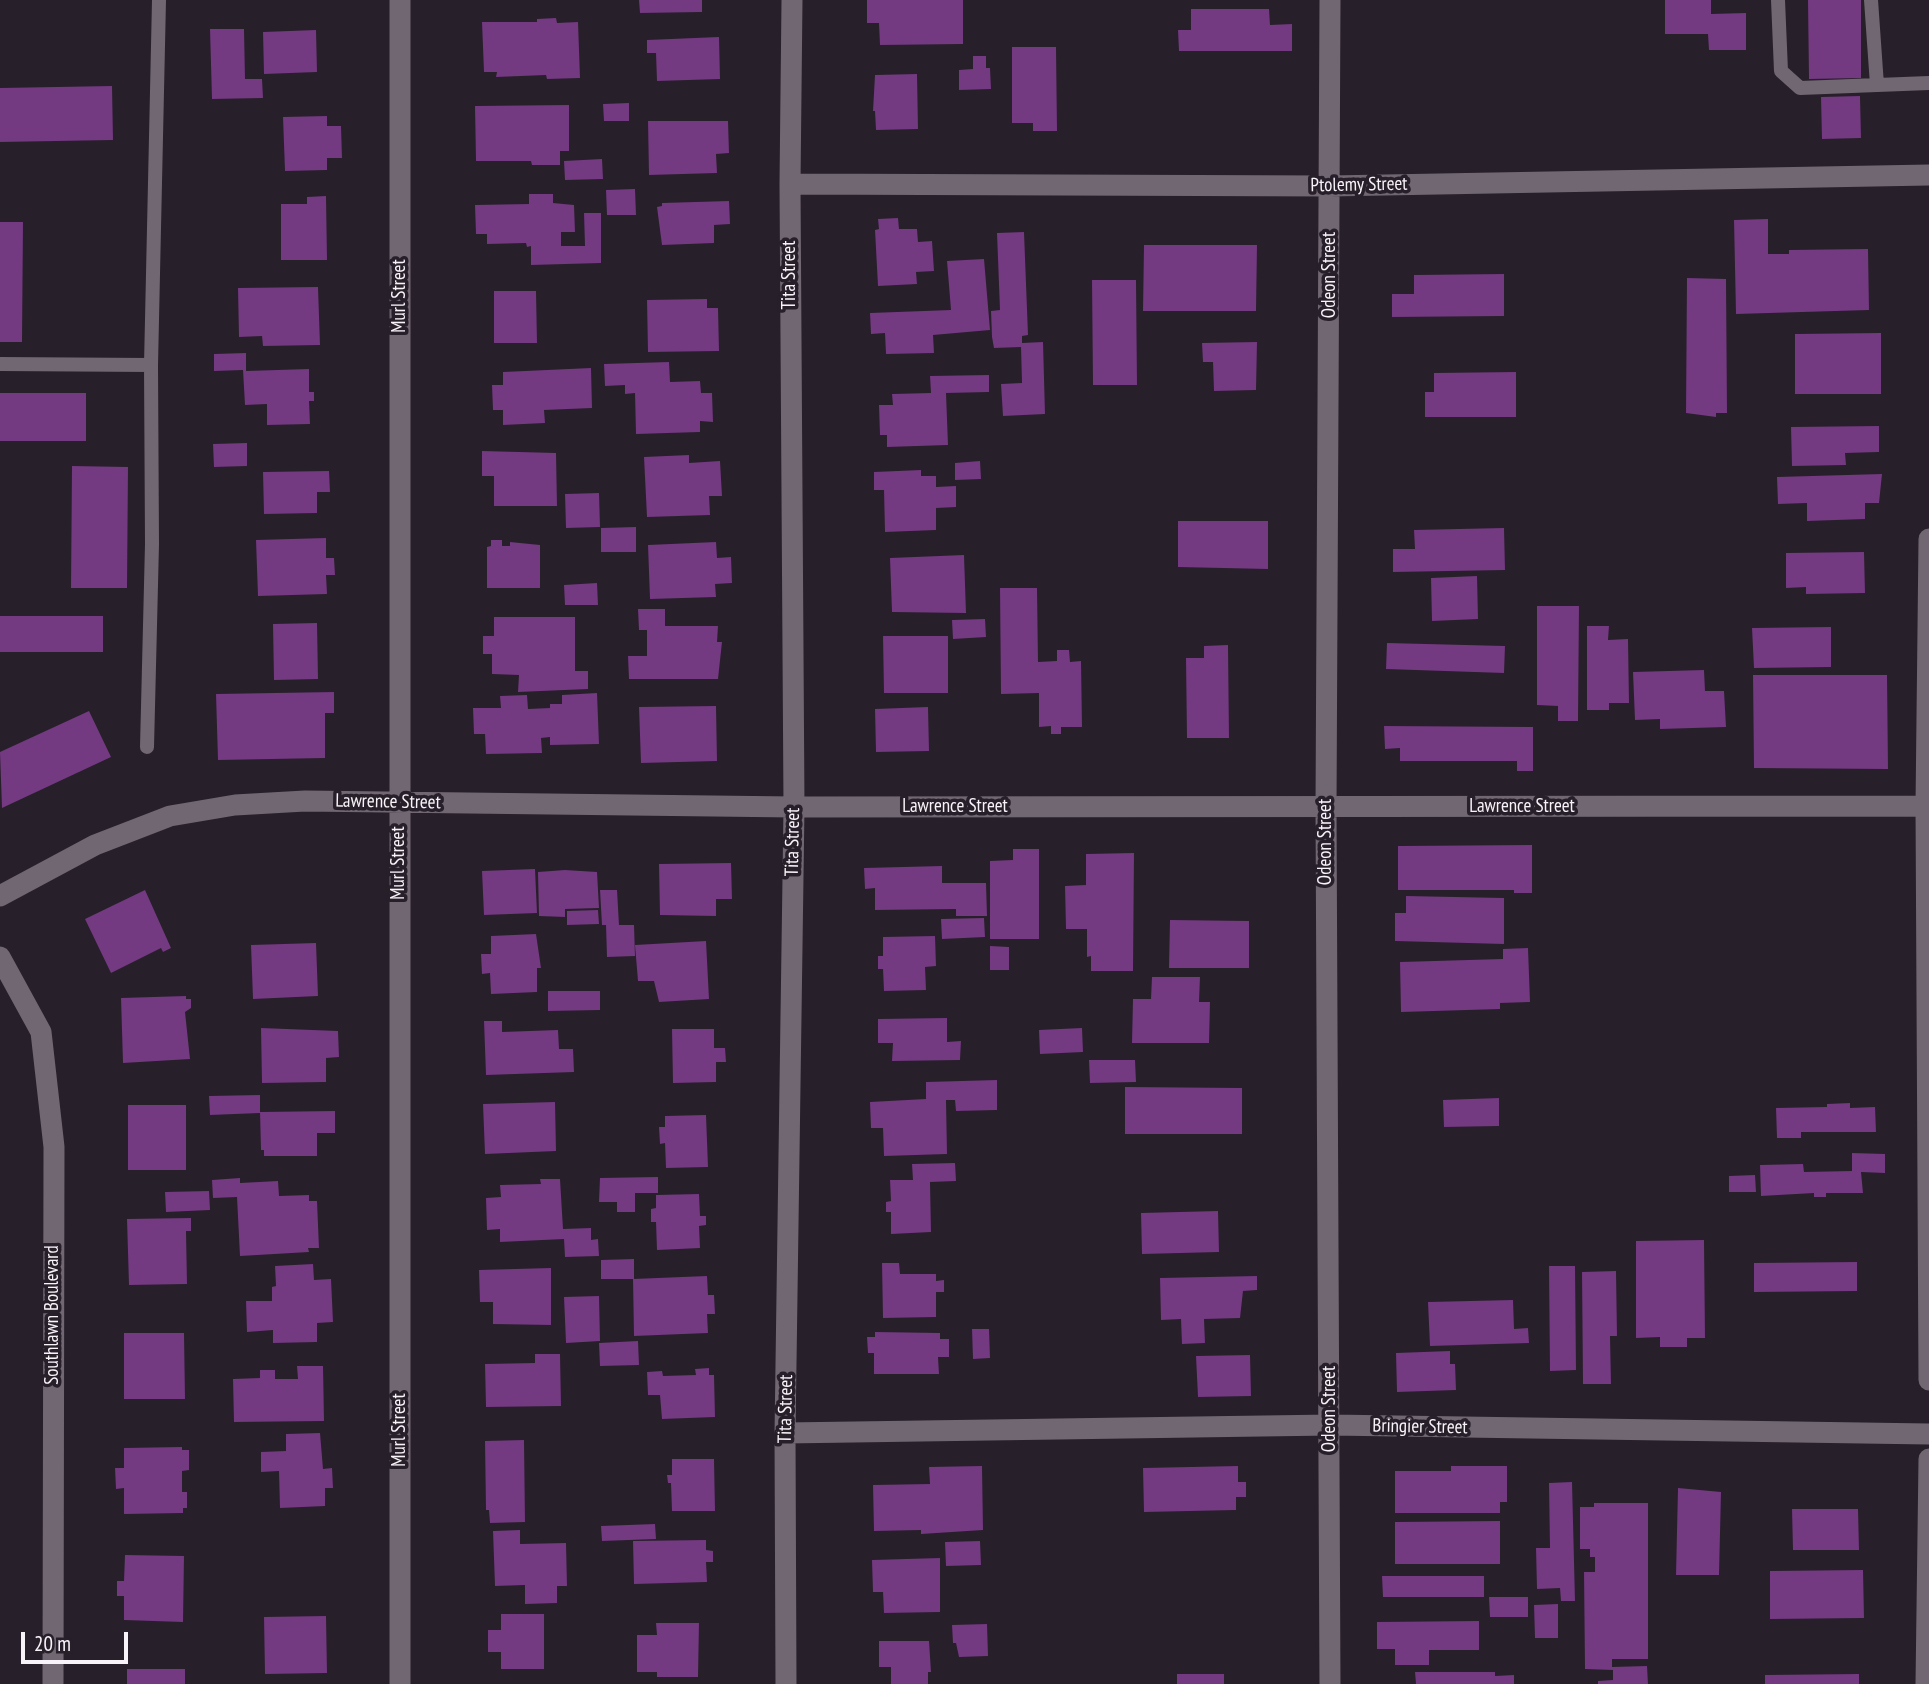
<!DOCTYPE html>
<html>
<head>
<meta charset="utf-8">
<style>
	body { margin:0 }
	#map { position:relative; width:1929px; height:1684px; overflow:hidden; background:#271f29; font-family:"PT Sans Narrow",sans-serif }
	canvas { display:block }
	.scale { position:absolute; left:21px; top:1632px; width:107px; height:32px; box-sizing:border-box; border:4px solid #f8f2f9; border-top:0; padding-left:9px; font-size:21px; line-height:24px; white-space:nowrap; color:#f8f2f9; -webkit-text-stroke:5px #271f29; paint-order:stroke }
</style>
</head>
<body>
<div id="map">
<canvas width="1929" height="1684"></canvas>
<div class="scale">20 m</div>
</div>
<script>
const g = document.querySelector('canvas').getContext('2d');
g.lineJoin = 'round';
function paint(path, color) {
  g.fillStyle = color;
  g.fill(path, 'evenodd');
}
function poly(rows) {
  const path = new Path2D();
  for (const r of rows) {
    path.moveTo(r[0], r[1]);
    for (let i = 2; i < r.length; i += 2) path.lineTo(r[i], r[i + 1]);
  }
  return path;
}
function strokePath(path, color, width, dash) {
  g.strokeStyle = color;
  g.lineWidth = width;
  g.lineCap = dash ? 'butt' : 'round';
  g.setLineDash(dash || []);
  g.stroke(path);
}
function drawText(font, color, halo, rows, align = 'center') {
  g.font = font + ' "PT Sans Narrow",sans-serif';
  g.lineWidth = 7;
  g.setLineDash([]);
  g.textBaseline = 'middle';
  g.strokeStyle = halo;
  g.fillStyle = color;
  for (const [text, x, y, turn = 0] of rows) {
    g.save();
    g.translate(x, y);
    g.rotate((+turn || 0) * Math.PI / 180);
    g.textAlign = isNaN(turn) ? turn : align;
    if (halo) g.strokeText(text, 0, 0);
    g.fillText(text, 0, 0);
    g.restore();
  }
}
paint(poly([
	[639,0,702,0,702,12,640,13],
	[867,0,963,0,963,44,880,45,879,23,867,23],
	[1665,0,1711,0,1711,14,1746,13,1746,50,1709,50,1708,34,1665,34],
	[1808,0,1861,0,1861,78,1809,79],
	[1191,9,1269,9,1270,25,1292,24,1292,51,1179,51,1178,30,1191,30],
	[556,18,557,23,578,22,580,78,547,79,546,75,496,77,497,72,484,72,482,22,537,22,537,19],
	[210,29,244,29,245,79,262,79,263,98,212,99],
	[316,30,317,72,264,74,263,32],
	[719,37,720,79,657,81,656,53,647,53,647,40],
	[1012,47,1056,47,1057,131,1033,131,1033,123,1012,123],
	[973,56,986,56,986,68,990,68,991,89,959,90,959,70,973,69],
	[917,74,918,129,876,130,875,111,873,111,875,75],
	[112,86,113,140,0,142,0,88],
	[1860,96,1861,138,1822,139,1821,97],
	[629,103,629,121,604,121,603,104],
	[569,105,569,151,560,151,560,165,532,165,531,161,476,161,475,106],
	[327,116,327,126,341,126,342,158,327,158,327,170,285,171,283,117],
	[648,121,728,121,729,153,716,154,717,173,649,175],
	[602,159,603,179,565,180,564,161],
	[635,189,636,215,607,215,606,190],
	[529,194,553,194,553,203,574,205,575,232,561,232,561,246,585,246,584,213,601,213,601,263,531,265,531,246,527,247,526,243,487,244,487,234,476,234,475,205,529,204],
	[326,196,327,260,281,260,281,204,307,204,307,197],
	[729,201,730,224,714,225,714,243,662,245,657,207,662,206,662,203],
	[898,218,899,229,917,229,918,242,932,241,934,271,916,272,917,284,878,286,875,230,879,229,878,219],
	[1768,219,1768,254,1789,254,1789,250,1868,249,1869,310,1736,314,1734,220],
	[0,222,23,222,22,342,0,342],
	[1024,232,1028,335,1022,336,1022,343,1043,342,1045,414,1003,416,1001,384,1022,383,1021,347,994,348,992,337,991,311,1000,310,997,233],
	[1144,245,1257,245,1256,311,1143,311],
	[984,259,990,330,933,335,934,353,886,354,885,333,871,334,870,313,951,310,947,261],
	[1504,274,1504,316,1392,317,1392,294,1414,294,1414,275],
	[1687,278,1726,279,1727,413,1716,413,1716,417,1686,413],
	[1092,280,1136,280,1137,385,1093,385],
	[318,287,320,345,263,346,262,336,239,337,238,288],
	[494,291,536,291,537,343,494,343],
	[707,299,707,308,718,308,719,351,648,352,647,300],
	[1881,333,1881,394,1795,394,1795,334],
	[1257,342,1256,390,1214,391,1213,362,1203,362,1202,343],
	[246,353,246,371,309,369,309,392,314,392,314,401,309,401,310,424,267,425,267,404,245,405,243,370,214,371,214,354],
	[669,362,670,382,700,381,701,393,712,393,713,422,700,421,700,432,636,434,635,393,625,394,625,385,605,386,604,364],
	[591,368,592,408,544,410,545,423,503,425,503,410,493,410,492,385,503,385,503,372],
	[1516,372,1516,417,1425,417,1425,392,1434,392,1434,373],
	[989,375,989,392,946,393,948,445,887,447,887,435,880,435,879,405,893,405,892,394,931,393,930,376],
	[0,393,86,393,86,441,0,441],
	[1879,426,1879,452,1845,453,1846,465,1792,466,1791,427],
	[247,443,247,466,214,467,213,444],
	[482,451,556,453,557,506,494,506,494,476,482,476],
	[689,455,689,463,720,461,722,496,709,496,710,515,647,517,644,457],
	[980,461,981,479,955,480,955,463],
	[72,466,128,467,127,588,71,588],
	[921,470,921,476,936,476,936,487,956,486,956,507,936,508,936,530,885,532,884,490,874,490,874,472],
	[329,471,330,492,317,492,317,513,264,514,263,472],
	[1882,474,1879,503,1865,503,1865,519,1807,521,1807,503,1778,504,1777,477],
	[599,493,600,527,566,528,565,494],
	[1178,521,1268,521,1268,569,1178,567],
	[636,527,636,552,601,552,601,528],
	[1504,528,1505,570,1393,572,1393,549,1415,549,1414,530],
	[326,538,326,558,334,558,335,575,326,575,327,594,258,596,256,540],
	[491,540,502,540,502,546,510,546,510,542,540,545,540,588,487,588,487,547,491,546],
	[716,542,717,558,731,557,732,583,715,584,716,597,650,599,648,545],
	[1864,552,1865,593,1806,594,1806,587,1786,588,1786,553],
	[964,555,966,613,892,612,890,558],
	[1477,576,1478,619,1432,621,1431,578],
	[597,583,598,605,565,605,564,585],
	[1000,588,1037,588,1038,662,1057,661,1057,650,1069,650,1070,662,1081,661,1082,727,1061,727,1061,734,1051,734,1051,726,1039,727,1039,693,1001,694],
	[1537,606,1579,606,1578,721,1558,721,1558,706,1537,705],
	[638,609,665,609,665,626,718,626,717,642,722,642,718,679,629,679,628,656,647,656,647,630,639,630],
	[0,616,103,616,103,652,0,652],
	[494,617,575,617,575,671,588,671,588,689,518,692,519,675,492,674,492,654,483,654,483,636,494,636],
	[985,619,986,637,953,639,952,620],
	[317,623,318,679,274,680,273,624],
	[1587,626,1609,626,1608,640,1628,639,1629,703,1609,703,1609,710,1587,710],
	[1831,627,1831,667,1754,668,1752,628],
	[883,636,948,636,948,693,884,693],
	[1387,643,1505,646,1504,673,1386,669],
	[1228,645,1229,738,1187,738,1186,658,1204,658,1204,646],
	[1704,670,1705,691,1724,691,1726,727,1660,729,1660,719,1635,720,1633,672],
	[1753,675,1887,675,1888,769,1754,768],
	[334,692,334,713,325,713,325,758,218,760,216,694],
	[597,693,599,744,550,745,550,737,541,738,542,753,486,754,485,734,474,734,473,708,501,708,500,696,527,695,528,709,550,708,550,704,562,704,562,695],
	[716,706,717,761,641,763,639,707],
	[928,707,929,751,876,752,875,709],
	[89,711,111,757,2,808,0,752],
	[1384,726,1533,727,1533,771,1517,771,1517,761,1400,761,1400,748,1385,749],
	[1532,845,1532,893,1514,893,1514,890,1398,890,1398,846],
	[1013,849,1039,849,1039,939,990,939,990,861,1013,860],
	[1134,853,1133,971,1091,971,1091,956,1087,957,1087,929,1066,929,1065,886,1086,885,1086,854],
	[731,863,732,899,716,899,716,916,660,915,659,864],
	[942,866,942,883,986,883,987,916,956,916,956,909,875,910,875,888,865,889,864,868],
	[535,869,537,913,484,915,482,871],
	[565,870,597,872,599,908,565,909,565,917,539,916,538,872],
	[145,890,171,948,163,952,161,948,111,973,85,919],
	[600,890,617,890,619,925,634,925,635,956,607,957,606,925,602,925],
	[1406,896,1504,898,1504,944,1395,941,1395,913,1406,913],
	[598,910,599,924,567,925,567,911],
	[984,918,985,937,942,939,941,919],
	[1170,920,1249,921,1249,968,1169,968],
	[536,934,541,968,537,968,537,992,491,994,490,973,482,974,481,954,491,954,491,936],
	[935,936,936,966,925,967,926,990,884,991,883,969,878,969,878,956,883,956,883,937],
	[706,941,709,999,659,1002,654,981,638,981,635,945],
	[316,943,318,996,253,999,251,945],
	[990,946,1009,947,1009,970,990,970],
	[1528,948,1530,1002,1500,1003,1500,1009,1401,1012,1400,962,1503,959,1503,949],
	[1152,977,1200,977,1199,1002,1210,1002,1209,1043,1132,1043,1133,999,1151,999],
	[548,991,600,991,600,1010,548,1011],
	[186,996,186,999,191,999,191,1008,185,1012,190,1059,123,1063,121,998],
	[947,1018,947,1042,961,1041,960,1060,892,1061,893,1043,878,1043,878,1019],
	[484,1021,502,1021,502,1032,558,1030,559,1049,573,1049,574,1072,486,1075],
	[261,1028,338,1031,339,1057,326,1058,326,1082,262,1083],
	[1082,1028,1083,1052,1040,1054,1039,1030],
	[672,1029,714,1029,714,1048,725,1048,726,1062,716,1062,716,1082,673,1083],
	[1089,1060,1135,1060,1136,1082,1090,1083],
	[997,1080,997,1110,956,1111,955,1100,946,1100,947,1154,884,1156,883,1128,871,1128,870,1102,926,1099,926,1082],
	[1125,1087,1242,1088,1242,1134,1125,1134],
	[260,1095,260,1113,210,1115,209,1096],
	[1499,1098,1499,1126,1444,1127,1443,1100],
	[555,1102,556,1151,485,1154,483,1104],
	[1850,1103,1850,1108,1875,1107,1876,1132,1801,1132,1801,1138,1777,1138,1776,1108,1827,1107,1827,1104],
	[128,1105,186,1105,186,1170,128,1170],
	[335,1111,335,1133,317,1133,317,1156,264,1156,264,1150,261,1150,260,1112],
	[706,1115,708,1167,666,1168,665,1143,660,1144,659,1127,665,1127,665,1116],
	[1852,1153,1885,1154,1885,1173,1861,1172,1863,1193,1826,1193,1826,1197,1814,1197,1814,1193,1761,1196,1760,1165,1803,1164,1804,1172,1852,1171],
	[955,1163,956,1181,930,1182,931,1232,891,1234,891,1212,886,1212,886,1202,891,1201,890,1180,913,1180,912,1164],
	[1755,1175,1756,1192,1729,1192,1729,1176],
	[658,1177,658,1193,635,1193,635,1212,617,1212,617,1202,599,1202,600,1178],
	[240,1178,240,1183,278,1181,279,1196,309,1195,309,1201,317,1201,319,1248,308,1248,309,1252,240,1256,237,1197,213,1198,212,1180],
	[540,1179,560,1179,563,1229,591,1228,591,1240,598,1239,599,1256,565,1257,564,1239,500,1242,500,1229,487,1230,486,1198,501,1197,500,1185,541,1184],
	[209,1191,210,1210,166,1212,165,1192],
	[699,1194,700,1216,706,1216,706,1225,699,1226,700,1248,657,1250,656,1222,651,1222,651,1209,656,1208,656,1195],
	[1218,1211,1219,1252,1142,1254,1141,1213],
	[191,1218,191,1231,186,1231,187,1284,129,1285,127,1219],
	[1704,1240,1705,1338,1687,1338,1687,1347,1660,1347,1660,1337,1636,1338,1636,1241],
	[634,1259,634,1279,601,1279,601,1260],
	[1857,1262,1857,1291,1754,1292,1754,1263],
	[882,1263,899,1263,900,1274,936,1274,936,1281,944,1280,944,1292,936,1292,936,1317,883,1318],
	[313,1264,314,1280,331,1279,333,1322,317,1323,317,1342,273,1343,273,1330,247,1332,246,1301,272,1301,272,1287,276,1286,275,1266],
	[1549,1266,1575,1266,1576,1370,1550,1371],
	[551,1268,551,1325,493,1324,493,1302,480,1302,479,1270],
	[1616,1271,1617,1336,1610,1336,1611,1384,1583,1384,1582,1272],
	[707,1276,708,1295,714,1295,715,1314,707,1314,708,1333,634,1336,633,1279],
	[1257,1276,1257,1290,1243,1291,1240,1318,1204,1319,1205,1343,1182,1344,1181,1319,1161,1320,1160,1278],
	[599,1296,600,1341,566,1343,564,1297],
	[1513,1300,1514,1329,1528,1328,1529,1343,1430,1346,1428,1302],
	[972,1329,989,1329,990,1358,973,1359],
	[875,1332,940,1333,940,1339,949,1339,949,1357,938,1357,939,1374,874,1374,874,1353,868,1353,867,1337,875,1337],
	[124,1333,184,1333,185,1399,124,1399],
	[638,1341,639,1365,600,1366,599,1343],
	[1450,1351,1450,1364,1455,1364,1456,1390,1397,1392,1396,1353],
	[535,1354,560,1354,561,1406,486,1407,485,1364,535,1363],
	[1250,1355,1251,1396,1198,1397,1196,1356],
	[297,1366,323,1366,324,1421,234,1422,233,1379,260,1378,260,1370,275,1370,275,1379,298,1379],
	[709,1368,709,1375,714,1375,715,1417,662,1419,660,1395,648,1395,647,1372,662,1371,663,1376,696,1375,695,1369],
	[320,1433,323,1469,332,1468,333,1488,325,1488,325,1506,280,1508,279,1471,261,1472,261,1452,286,1451,286,1434],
	[524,1440,525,1522,490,1523,489,1510,486,1510,485,1441],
	[182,1447,182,1450,189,1450,189,1470,182,1471,182,1492,187,1492,187,1508,183,1508,183,1513,124,1514,124,1488,116,1489,115,1468,124,1468,124,1448],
	[672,1459,714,1459,715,1511,672,1511,671,1483,668,1483,667,1475,672,1475],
	[982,1466,983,1530,921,1534,921,1530,874,1531,873,1485,930,1484,929,1467],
	[1238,1466,1238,1482,1246,1482,1246,1497,1236,1497,1236,1510,1144,1512,1143,1468],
	[1451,1466,1507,1466,1507,1502,1500,1502,1500,1513,1395,1513,1395,1471,1451,1471],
	[1572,1482,1575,1601,1561,1601,1560,1588,1537,1589,1536,1548,1550,1548,1549,1483],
	[1678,1488,1721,1492,1719,1575,1676,1575],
	[1594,1503,1648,1503,1648,1659,1612,1659,1612,1667,1647,1666,1648,1684,1598,1684,1598,1681,1613,1680,1613,1670,1585,1669,1584,1572,1595,1572,1595,1557,1590,1557,1590,1549,1580,1549,1580,1507,1594,1507],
	[1792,1509,1858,1509,1859,1550,1793,1550],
	[1500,1521,1500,1564,1395,1564,1395,1522],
	[655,1524,656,1539,602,1541,601,1526],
	[520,1530,520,1544,566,1543,567,1586,557,1586,557,1603,525,1604,525,1585,495,1586,493,1531],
	[706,1540,706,1550,713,1551,713,1562,706,1562,707,1582,634,1584,633,1541],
	[980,1541,981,1565,946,1566,945,1542],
	[125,1555,184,1556,183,1622,124,1620,124,1596,117,1596,117,1581,124,1581],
	[940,1558,940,1612,884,1613,883,1592,873,1592,872,1560],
	[1863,1570,1864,1618,1770,1619,1770,1571],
	[1382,1576,1484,1576,1484,1597,1383,1597],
	[1489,1597,1528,1597,1528,1617,1490,1617],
	[1558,1604,1558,1638,1535,1638,1534,1605],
	[501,1614,544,1614,544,1669,501,1669,501,1652,488,1652,488,1630,501,1630],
	[326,1616,327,1673,265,1674,264,1617],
	[1479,1621,1479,1650,1429,1650,1429,1665,1395,1665,1395,1649,1377,1649,1377,1622],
	[656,1623,699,1623,698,1677,657,1677,657,1672,637,1672,637,1635,657,1635],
	[987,1624,988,1656,959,1657,956,1643,953,1643,952,1625],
	[879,1641,929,1641,931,1672,928,1672,928,1684,891,1684,891,1667,879,1667],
	[127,1669,185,1669,185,1684,127,1684],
	[1415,1672,1495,1672,1495,1676,1514,1675,1514,1684,1416,1684],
	[1177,1674,1224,1674,1224,1684,1177,1684],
	[1859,1674,1859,1684,1765,1684,1765,1675]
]), '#733981');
strokePath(poly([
	[1778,0,1781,71,1800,88,1929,83],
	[1871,0,1877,85],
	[0,364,151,365,152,544,147,747],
	[151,365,159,0]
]), '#706772', 14);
strokePath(poly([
	[1330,0,1326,807,1330,1684],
	[790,184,1330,186,1929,175],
	[1929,539,1926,806,1929,1380],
	[0,896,95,845,170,816,235,805,305,801,794,807,1929,806],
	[0,957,41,1032,54,1147,53,1684],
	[785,1433,1331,1425,1929,1434],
	[400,1684,400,0],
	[786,1684,785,1433,794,807,790,184,792,0],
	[1926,1684,1929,1459]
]), '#706772', 21);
drawText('19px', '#f8f2f9', '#271f29', [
	["Ptolemy Street",1359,185,-1],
	["Tita Street",790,275,-90],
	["Odeon Street",1330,275,-90],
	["Murl Street",400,296,-90],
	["Lawrence Street",388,802,1],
	["Lawrence Street",955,807],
	["Lawrence Street",1522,807],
	["Tita Street",793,842,-89],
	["Odeon Street",1326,842,-90],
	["Murl Street",399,863,-90],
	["Southlawn Boulevard",53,1315,-90],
	["Tita Street",786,1409,-89],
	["Odeon Street",1330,1409,-90],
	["Bringier Street",1420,1427,1],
	["Murl Street",400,1430,-90]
]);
</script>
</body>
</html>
